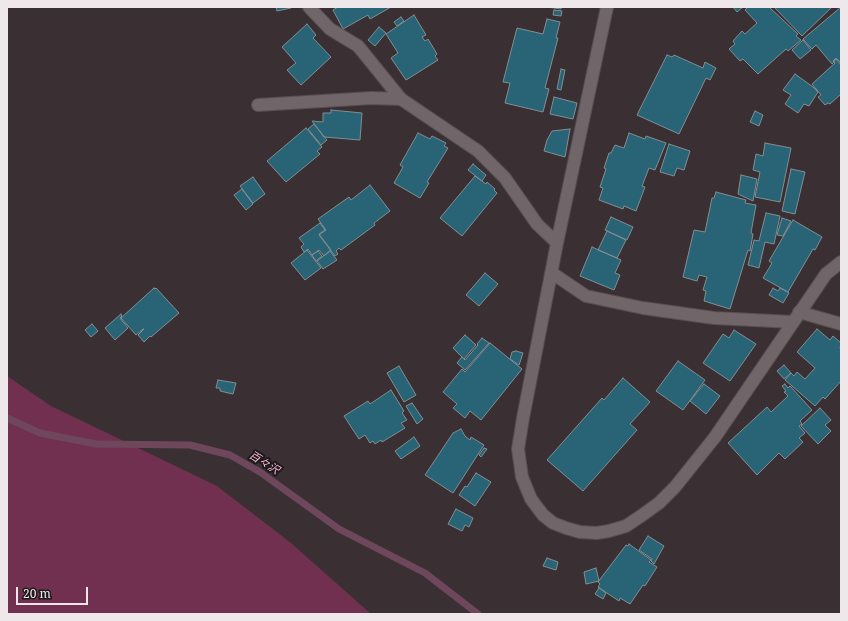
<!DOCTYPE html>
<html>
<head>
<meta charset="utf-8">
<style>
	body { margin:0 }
	#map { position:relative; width:848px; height:621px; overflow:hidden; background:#3a3034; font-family:"Noto Serif",serif }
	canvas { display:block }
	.frame { position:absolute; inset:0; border:8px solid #efe8ea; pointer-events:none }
	.scale { position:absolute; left:16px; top:587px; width:72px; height:18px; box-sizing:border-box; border:2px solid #efe8ea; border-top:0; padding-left:5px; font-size:12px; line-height:14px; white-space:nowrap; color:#efe8ea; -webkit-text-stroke:3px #1e191b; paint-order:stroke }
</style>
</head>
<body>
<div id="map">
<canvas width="848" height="621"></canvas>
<div class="frame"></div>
<div class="scale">20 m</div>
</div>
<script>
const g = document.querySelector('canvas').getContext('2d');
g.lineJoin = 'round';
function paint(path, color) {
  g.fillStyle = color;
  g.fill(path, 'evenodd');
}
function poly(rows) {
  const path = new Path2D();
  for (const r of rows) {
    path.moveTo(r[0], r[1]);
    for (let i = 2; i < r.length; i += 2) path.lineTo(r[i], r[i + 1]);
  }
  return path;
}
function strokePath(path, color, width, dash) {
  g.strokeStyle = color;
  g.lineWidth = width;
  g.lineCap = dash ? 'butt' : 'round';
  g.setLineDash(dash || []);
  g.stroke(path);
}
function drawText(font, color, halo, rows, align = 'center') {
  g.font = font + ' "Noto Serif","Noto Sans JP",serif';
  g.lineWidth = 4;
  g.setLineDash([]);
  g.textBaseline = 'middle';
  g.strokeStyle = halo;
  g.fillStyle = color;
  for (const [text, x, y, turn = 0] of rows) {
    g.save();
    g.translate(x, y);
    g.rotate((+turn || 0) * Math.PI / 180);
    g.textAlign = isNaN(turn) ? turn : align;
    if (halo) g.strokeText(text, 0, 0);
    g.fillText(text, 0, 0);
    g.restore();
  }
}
paint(poly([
	[7,376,51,406,217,486,291,543,371,614,7,614]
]), '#71304f');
strokePath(poly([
	[7,418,40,433,96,444,190,445,230,455,260,472,339,529,425,573,478,614]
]), '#6f475d', 7);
const building = poly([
	[276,7,290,7,291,8,277,11,276,7],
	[338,7,391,7,370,19,368,15,343,29,333,10,338,7],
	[547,7,561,7,561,9,547,7],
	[733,7,743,7,737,12,733,7],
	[748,7,769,7,798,34,796,36,801,40,788,51,786,49,758,74,743,59,740,61,729,49,735,44,733,41,742,31,745,34,757,23,745,10,748,7],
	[774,7,832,7,802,36,774,7],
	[841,7,841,63,836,58,833,61,834,62,832,64,816,45,812,49,803,39,841,7],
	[554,10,562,11,561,16,553,15,554,10],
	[414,15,426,35,422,37,425,41,428,39,437,54,435,56,438,60,406,80,391,58,398,53,386,34,414,15],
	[401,17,404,21,397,26,394,22,401,17],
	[547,19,560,22,556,38,558,38,545,88,549,89,543,112,505,103,510,83,503,82,517,28,543,34,547,19],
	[307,24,316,35,313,38,331,57,301,85,287,70,296,63,282,47,307,24],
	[379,27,386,33,375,46,368,40,379,27],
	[803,40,811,50,800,59,792,50,803,40],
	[667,55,672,57,674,55,703,68,705,62,716,68,710,80,706,78,679,134,637,115,667,55],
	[836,59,841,65,841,94,830,104,828,103,825,105,818,97,821,95,812,84,835,63,834,61,836,59],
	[561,69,565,70,561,90,557,89,561,69],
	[795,74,813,87,818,92,809,106,804,104,798,113,785,104,791,95,783,90,795,74],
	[554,97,577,103,573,119,550,114,554,97],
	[331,110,362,113,360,140,324,137,312,121,323,122,323,113,331,113,331,110],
	[755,111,763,115,759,126,750,122,755,111],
	[314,124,327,140,321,145,308,129,314,124],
	[306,128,322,147,317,151,320,154,286,182,267,161,306,128],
	[570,129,565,157,544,151,547,140,552,131,570,129],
	[418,133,430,139,432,136,446,143,444,146,448,148,427,182,429,183,420,198,394,183,403,167,400,165,418,133],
	[629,133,645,139,646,136,666,143,655,170,649,168,642,186,645,187,636,211,624,206,623,209,599,200,603,188,600,187,606,169,604,168,609,153,611,153,615,145,624,148,629,133],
	[765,143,791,148,780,202,755,197,760,172,753,170,756,154,763,156,765,143],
	[669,144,690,151,684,170,677,168,674,176,660,172,669,144],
	[473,164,486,175,482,181,468,170,473,164],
	[791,169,805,172,795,214,782,211,791,169],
	[741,175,757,179,753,201,738,194,741,175],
	[475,176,486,184,487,182,495,189,494,190,497,193,462,236,440,218,475,176],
	[253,177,265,194,253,203,240,186,253,177],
	[370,185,390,211,374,223,375,225,341,250,339,248,336,251,338,254,335,256,319,235,326,230,318,219,349,197,351,200,370,185],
	[242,189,253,204,246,210,234,195,242,189],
	[716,192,746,200,745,203,756,205,751,233,753,234,750,251,748,250,730,309,704,301,706,291,703,290,707,277,699,275,697,281,683,277,694,230,705,232,712,198,714,198,716,192],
	[766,213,780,216,774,244,765,242,759,268,748,265,754,240,759,241,766,213],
	[611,217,633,227,627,240,605,230,611,217],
	[782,218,791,221,783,236,777,235,782,218],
	[793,220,822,237,815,250,813,249,788,292,763,278,772,263,769,261,793,220],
	[320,223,325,230,319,234,331,250,324,256,319,250,312,255,308,249,304,252,301,247,304,244,299,238,320,223],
	[607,231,626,240,617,258,598,250,607,231],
	[592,247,621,260,615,273,620,275,614,290,580,276,592,247],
	[307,250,321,268,305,280,291,263,307,250],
	[318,251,322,256,316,261,312,255,318,251],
	[330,251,337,260,323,269,317,261,330,251],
	[485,273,498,284,479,306,466,295,485,273],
	[154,288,155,289,156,288,179,313,151,337,150,336,144,342,138,335,144,329,143,329,136,335,121,318,154,288],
	[773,288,778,291,780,288,789,293,783,303,769,295,773,288],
	[121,314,122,316,120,318,128,328,115,340,105,328,121,314],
	[92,324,98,331,91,337,85,330,92,324],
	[817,329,830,340,833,336,841,343,840,348,841,350,841,381,825,399,823,397,815,406,785,380,791,373,794,376,797,372,805,379,815,368,797,352,817,329],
	[734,330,756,344,730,381,703,363,723,334,729,338,734,330],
	[465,335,476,345,464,359,453,348,465,335],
	[482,338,489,343,465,370,457,363,462,357,465,360,478,345,477,344,482,338],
	[490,343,522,369,481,420,470,411,465,418,453,408,457,404,443,392,462,369,465,372,490,343],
	[516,351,523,353,519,365,510,359,512,352,516,351],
	[678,361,705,380,683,410,656,391,678,361],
	[784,365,791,373,784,379,777,371,784,365],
	[399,366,416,395,404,402,387,373,399,366],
	[623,378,650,402,630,424,637,430,583,491,547,460,602,398,604,400,623,378],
	[218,380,236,383,233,394,220,391,220,388,216,388,218,380],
	[704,384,720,396,706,414,690,401,704,384],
	[785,384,788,388,790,386,812,410,800,421,802,424,799,426,805,433,799,438,803,442,785,459,779,453,757,475,728,443,767,407,771,412,788,396,784,392,786,391,782,386,785,384],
	[391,390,404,411,402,413,407,420,401,423,405,428,382,442,381,440,375,444,373,441,370,443,365,435,359,439,344,416,368,401,370,404,391,390],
	[412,403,423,419,417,424,406,406,412,403],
	[820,408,831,420,825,425,831,431,818,444,801,426,820,408],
	[461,429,465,436,470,440,471,437,484,445,453,493,425,475,453,433,461,429],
	[414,437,420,446,401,459,395,451,414,437],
	[484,448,487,449,481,457,479,455,484,448],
	[476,473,491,482,475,506,459,495,465,486,467,487,476,473],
	[456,509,473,518,469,527,465,525,462,531,448,524,456,509],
	[648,536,664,546,654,564,651,561,652,559,639,550,648,536],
	[629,544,651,560,649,562,657,567,645,586,643,585,630,604,620,598,619,601,598,587,600,584,598,582,626,545,628,546,629,544],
	[547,558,558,562,556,570,543,566,547,558],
	[596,568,599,581,586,584,584,572,596,568],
	[599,588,606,593,603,599,595,594,599,588]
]);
paint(building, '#286476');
strokePath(building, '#828e92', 1);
const lane = poly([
	[309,7,330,29,358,46,401,99],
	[258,105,371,98,401,99],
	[799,312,841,324]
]);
const street = poly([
	[607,7,557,243,523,418,518,449,522,477,531,499,543,515,553,523,566,528,580,532,597,533,609,531,626,526,641,516,659,503,675,487,715,437,826,274,841,262],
	[401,99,478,151,505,178,537,224,557,243],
	[552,273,586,296,643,308,714,318,793,322]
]);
strokePath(lane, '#574e51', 14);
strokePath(street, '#574e51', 14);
strokePath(lane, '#706569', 12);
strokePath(street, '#706569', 12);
drawText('italic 11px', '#febbd7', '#1e191b', [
	["百々沢",264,463,32]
]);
</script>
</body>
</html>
